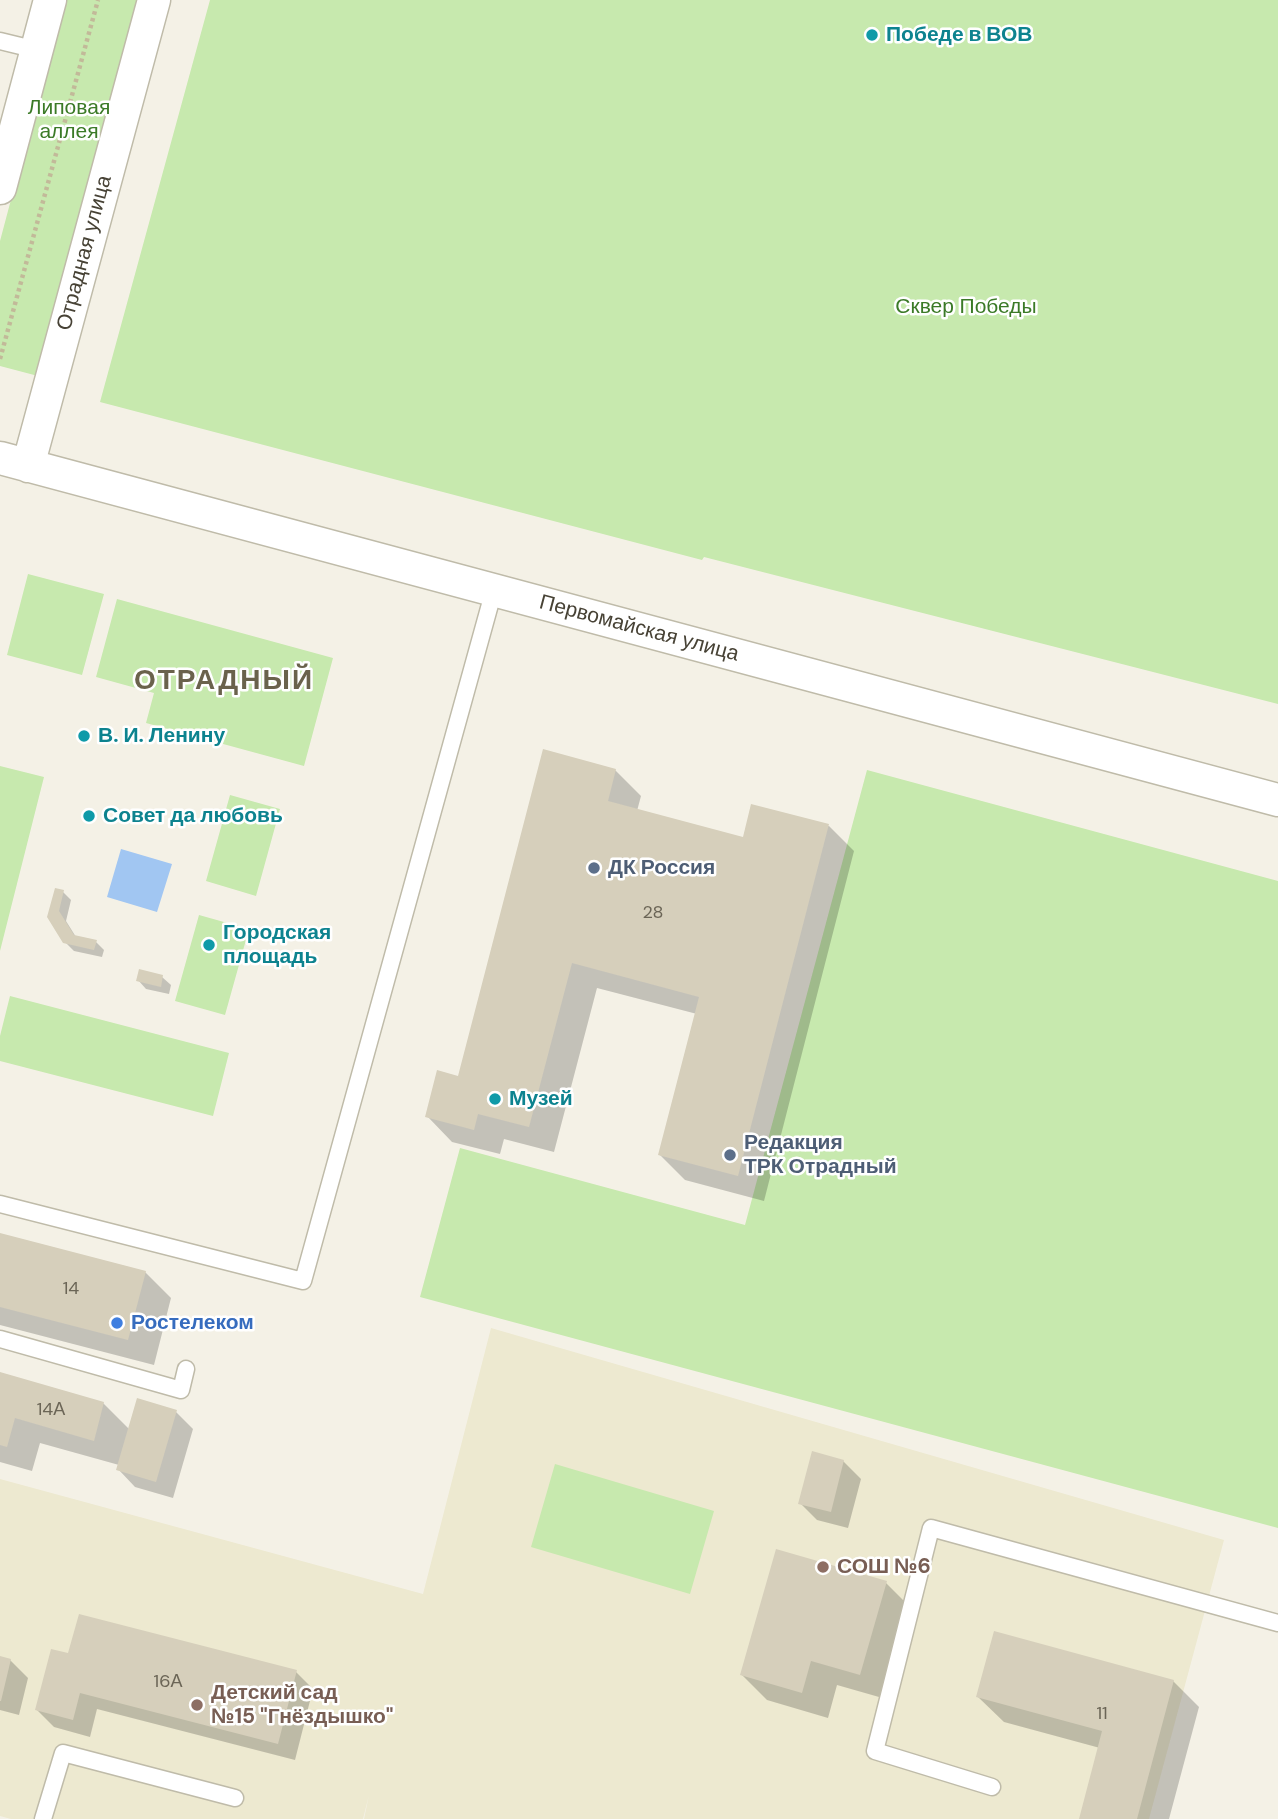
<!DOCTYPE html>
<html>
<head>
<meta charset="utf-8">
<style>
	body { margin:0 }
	canvas { display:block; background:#f4f1e6 }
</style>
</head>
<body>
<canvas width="1278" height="1819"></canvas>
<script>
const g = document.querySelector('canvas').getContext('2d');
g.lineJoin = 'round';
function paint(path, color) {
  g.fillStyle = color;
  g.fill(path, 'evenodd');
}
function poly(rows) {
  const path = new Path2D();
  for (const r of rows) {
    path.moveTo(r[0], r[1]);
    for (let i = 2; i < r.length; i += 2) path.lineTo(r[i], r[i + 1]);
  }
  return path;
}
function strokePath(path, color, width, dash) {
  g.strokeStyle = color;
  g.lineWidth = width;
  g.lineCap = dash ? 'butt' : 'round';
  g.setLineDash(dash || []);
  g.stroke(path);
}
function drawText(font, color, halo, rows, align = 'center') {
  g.font = font + ' "DM Sans",sans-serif';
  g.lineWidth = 5;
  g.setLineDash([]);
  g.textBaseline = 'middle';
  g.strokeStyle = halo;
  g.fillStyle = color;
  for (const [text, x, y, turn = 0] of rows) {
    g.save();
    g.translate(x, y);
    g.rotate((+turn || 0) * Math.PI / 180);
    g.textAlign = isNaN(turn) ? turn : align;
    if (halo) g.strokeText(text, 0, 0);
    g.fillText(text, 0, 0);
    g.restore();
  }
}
paint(poly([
	[491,1328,1224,1540,1149,1819,364,1819,369,1795,363,1819,11,1819,0,1816,0,1479,423,1594]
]), '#ede9d0');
paint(poly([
	[64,0,138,0,38,376,0,366,0,241],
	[210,0,1278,0,1278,704,704,557,702,560,100,402],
	[28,574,104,594,82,675,7,655],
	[117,599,333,658,304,766,146,723,154,693,96,677],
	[0,766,44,777,0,951],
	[867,770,1278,881,1278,1528,420,1297,460,1148,745,1225],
	[230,795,280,809,256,896,206,881],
	[199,915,249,929,225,1015,175,1001],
	[10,996,229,1053,213,1116,0,1061,0,1036],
	[555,1464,714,1511,690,1594,531,1547]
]), '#c7e9ae');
paint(poly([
	[121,849,172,864,157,912,107,897]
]), '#a1c6f2');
paint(poly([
	[615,770,641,796,637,811,744,839,829,826,854,851,764,1201,685,1180,660,1155,697,1014,597,988,554,1152,504,1139,500,1154,452,1142,427,1116,460,1078],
	[63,892,71,900,66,921,76,937,96,942,104,950,102,957,74,951,65,942,49,916],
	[162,977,171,985,169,994,146,989,138,980],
	[0,1235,145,1272,171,1298,154,1365,0,1325],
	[0,1374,103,1403,130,1430,176,1412,193,1429,173,1498,135,1487,118,1469,119,1465,40,1443,32,1471,0,1462],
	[843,1461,861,1479,848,1528,817,1520,800,1503],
	[886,1583,912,1609,886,1699,837,1685,828,1718,767,1700,742,1675],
	[70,1655,296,1672,313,1689,295,1760,97,1709,90,1737,54,1727,37,1710],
	[0,1658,10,1660,28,1678,19,1715,0,1710],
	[1173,1681,1199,1707,1169,1819,1081,1819,1100,1748,1004,1722,978,1697]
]), '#0003');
paint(poly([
	[543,749,616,769,608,801,743,837,751,804,829,824,738,1176,658,1155,699,997,572,963,529,1127,478,1114,474,1130,425,1117,437,1070,458,1076],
	[55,888,64,890,59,911,74,935,97,940,94,950,63,943,47,917],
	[139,969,163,975,161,987,136,981],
	[0,1233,146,1271,128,1340,0,1307],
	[0,1372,104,1402,94,1441,15,1418,7,1447,0,1445],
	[137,1398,177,1410,156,1482,116,1470],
	[812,1451,844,1460,831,1512,798,1504],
	[776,1549,887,1581,860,1675,811,1661,802,1693,740,1675],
	[79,1614,297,1670,278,1744,80,1693,73,1720,35,1710,51,1649,68,1653],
	[994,1631,1174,1680,1137,1819,1079,1819,1102,1731,976,1697],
	[0,1656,11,1659,1,1701,0,1701]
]), '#d6cfbb');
const lane = poly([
	[0,41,37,50],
	[0,1204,303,1281,494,590],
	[0,1339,181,1390,186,1369],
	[992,1787,875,1751,931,1528,1278,1623],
	[43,1819,63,1753,235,1798]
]);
const street = poly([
	[0,188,50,0],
	[0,458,1278,800],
	[28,466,154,0]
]);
strokePath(lane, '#bfbba9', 19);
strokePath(street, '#bfbba9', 35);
strokePath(poly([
	[0,359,98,0]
]), '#c2b999', 4.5, [3.5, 3.5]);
strokePath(lane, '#fff', 16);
strokePath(street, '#fff', 32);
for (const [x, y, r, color] of [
	[872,35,7,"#0f9aa8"],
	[84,736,7,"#0f9aa8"],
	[89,816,7,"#0f9aa8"],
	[594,868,7,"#5c6f8a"],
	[209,945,7,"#0f9aa8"],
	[495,1099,7,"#0f9aa8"],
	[730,1155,7,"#5c6f8a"],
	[117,1323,7,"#3f7fe0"],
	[823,1567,7,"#8d6e63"],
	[197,1705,7,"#8d6e63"]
]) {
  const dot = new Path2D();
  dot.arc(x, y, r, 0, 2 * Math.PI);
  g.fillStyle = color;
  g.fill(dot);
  strokePath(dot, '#fff', 2.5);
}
drawText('18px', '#6b6556', null, [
	["28",653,913],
	["14",71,1289],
	["14А",51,1410],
	["16А",168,1682],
	["11",1102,1714]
]);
drawText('bold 21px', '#0d838f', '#fff', [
	["Победе в ВОВ",886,35],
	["В. И. Ленину",98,736],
	["Совет да любовь",103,816],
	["Городская",223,933],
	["площадь",223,957],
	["Музей",509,1099]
], 'left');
drawText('21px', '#3b7a27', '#fff', [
	["Липовая",69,108],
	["аллея",69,132],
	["Сквер Победы",966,307]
]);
drawText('21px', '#474235', '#fff', [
	["Отрадная улица",85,253,-75],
	["Первомайская улица",639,629,15]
]);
drawText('bold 21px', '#4e5e75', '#fff', [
	["ДК Россия",608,868],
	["Редакция",744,1143],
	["ТРК Отрадный",744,1167]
], 'left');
drawText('bold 21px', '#366cbe', '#fff', [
	["Ростелеком",131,1323]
], 'left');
drawText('bold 21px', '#785e54', '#fff', [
	["СОШ №6",837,1567],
	["Детский сад",211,1693],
	["№15 \"Гнёздышко\"",211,1717]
], 'left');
g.letterSpacing = '2px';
drawText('bold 28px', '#6a624c', '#fff', [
	["ОТРАДНЫЙ",224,682]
]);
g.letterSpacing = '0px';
</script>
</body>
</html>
